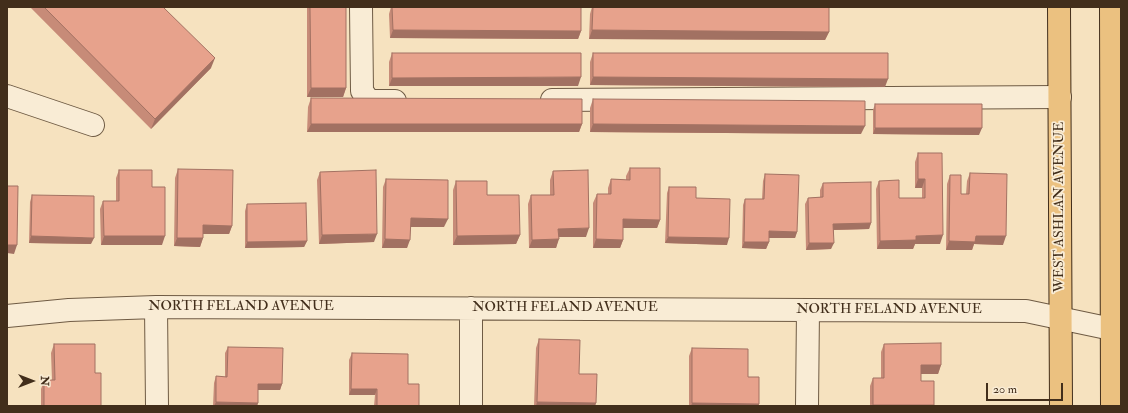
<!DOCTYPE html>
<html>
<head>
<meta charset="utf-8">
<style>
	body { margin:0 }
	#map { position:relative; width:1128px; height:413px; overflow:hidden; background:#f6e2bf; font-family:"IM FELL Double Pica",serif }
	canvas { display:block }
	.frame { position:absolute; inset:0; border:8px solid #422e1b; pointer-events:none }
	.north { position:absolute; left:12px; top:361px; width:40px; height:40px; -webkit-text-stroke:3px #f9ecd5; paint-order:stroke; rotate:90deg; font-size:11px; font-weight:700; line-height:16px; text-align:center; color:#422e1b }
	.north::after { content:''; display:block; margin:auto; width:14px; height:18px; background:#422e1b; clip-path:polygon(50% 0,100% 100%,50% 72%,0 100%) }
	.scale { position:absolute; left:986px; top:383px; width:77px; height:18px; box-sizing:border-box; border:2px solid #422e1b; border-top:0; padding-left:5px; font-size:12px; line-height:14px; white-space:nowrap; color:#422e1b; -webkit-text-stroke:3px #f9ecd5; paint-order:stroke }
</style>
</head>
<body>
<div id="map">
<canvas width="1128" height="413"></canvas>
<div class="frame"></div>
<div class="north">N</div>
<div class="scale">20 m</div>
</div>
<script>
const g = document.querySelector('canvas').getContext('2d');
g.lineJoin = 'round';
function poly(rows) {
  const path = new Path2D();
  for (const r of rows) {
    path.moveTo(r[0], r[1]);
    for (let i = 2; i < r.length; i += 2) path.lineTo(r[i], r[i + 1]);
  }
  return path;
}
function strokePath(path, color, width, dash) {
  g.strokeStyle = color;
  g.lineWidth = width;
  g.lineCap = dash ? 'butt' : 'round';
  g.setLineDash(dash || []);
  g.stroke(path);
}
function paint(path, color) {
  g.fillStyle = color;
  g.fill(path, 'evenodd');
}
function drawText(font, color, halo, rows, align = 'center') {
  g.font = font + ' "IM FELL Double Pica",serif';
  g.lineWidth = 3.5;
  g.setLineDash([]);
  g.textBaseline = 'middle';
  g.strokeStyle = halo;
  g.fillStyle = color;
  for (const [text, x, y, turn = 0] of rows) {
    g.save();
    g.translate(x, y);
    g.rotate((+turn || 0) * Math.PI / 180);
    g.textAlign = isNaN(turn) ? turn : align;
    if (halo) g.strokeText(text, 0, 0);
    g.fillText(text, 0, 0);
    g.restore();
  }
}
const minor = poly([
	[361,7,362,91,369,101,395,101],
	[7,96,93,125],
	[552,100,1060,97],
	[156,307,157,406],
	[471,308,471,406],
	[7,316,69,310,156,307,1026,311,1121,331],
	[807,406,808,310]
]);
const major = poly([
	[1059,7,1061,406],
	[1111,7,1112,406]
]);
strokePath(minor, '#6f5b44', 24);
strokePath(major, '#422e1b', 24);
strokePath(minor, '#f9ecd5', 22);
strokePath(major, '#ebc180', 22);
paint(poly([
	[30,7,163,7,211,68,151,129],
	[307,7,346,7,346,88,343,97,307,97],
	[391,7,392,7,581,31,578,39,390,38,389,14],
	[592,7,829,7,829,32,825,40,589,39,590,14],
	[392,53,578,86,389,86,389,62],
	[593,53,885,87,590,85,590,62],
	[311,98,582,124,579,132,307,132,308,107],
	[593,99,861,134,590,132,590,108],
	[875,104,979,135,873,134,873,110],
	[918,153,942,153,940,244,915,244,913,249,877,249,876,189,879,181,899,198,922,198,922,188,915,188,915,162],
	[630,168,660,220,657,228,623,228,623,240,620,248,593,248,593,203,597,194,608,194,608,188,611,179,626,180,626,176],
	[178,169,232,226,229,234,203,234,203,238,200,247,174,246,175,178],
	[119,170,152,187,162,245,101,245,100,209,103,201,116,201,116,178],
	[553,171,586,237,559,237,556,248,529,248,528,204,531,195,550,195,550,180],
	[320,172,374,242,319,244,317,180],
	[970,173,1003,245,974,244,972,250,946,250,947,184,950,175,961,194,966,194,967,181],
	[765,174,797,232,795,238,769,238,769,242,766,249,742,248,743,205,745,199,762,199,763,181],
	[386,179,444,227,411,227,407,248,382,248,383,187],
	[456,181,487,195,520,235,516,244,453,245,453,190],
	[823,183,871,223,869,229,834,230,831,249,806,250,805,204,808,198,820,197,820,190],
	[669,187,696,198,727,245,665,243,667,193],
	[32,195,91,244,29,243,30,202],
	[247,204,307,241,304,247,245,248,245,211],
	[539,339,579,374,596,403,595,406,534,406,536,348],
	[54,344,95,373,101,406,41,406,41,389,44,380,52,380,51,353],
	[884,344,941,365,938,374,921,374,921,381,934,406,870,406,870,386,873,378,881,378,881,352],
	[228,347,282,384,280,390,258,390,258,403,257,406,213,406,214,383,216,376,225,377,225,353],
	[692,348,748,377,759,404,758,406,689,406,689,356],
	[352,353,408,384,419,406,374,406,375,395,349,395,349,360]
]), '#c78b78');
paint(poly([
	[393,30,581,31,578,39,390,38],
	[592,30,829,32,825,40,589,39],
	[215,58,211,68,151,129,155,119],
	[581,77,578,86,389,86,392,78],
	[593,77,888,79,885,87,590,85],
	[311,88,346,88,343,97,307,97],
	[311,124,582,124,579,132,307,132],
	[593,124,865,126,861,134,590,132],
	[875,128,982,128,979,135,873,134],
	[918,179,925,179,922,188,915,188],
	[411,218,448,219,444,227,408,227],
	[623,219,660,220,657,228,620,228],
	[871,223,869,229,831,230,833,224],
	[203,225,232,226,229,234,200,234],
	[589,228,586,237,555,237,558,229],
	[769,231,797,232,795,238,767,238],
	[377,234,374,242,319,244,322,235],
	[520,235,516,244,453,245,457,236],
	[943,235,940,244,915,244,913,249,877,249,880,241,916,236],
	[31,236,94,238,91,244,29,243],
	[104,236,165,236,162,245,101,245],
	[976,236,1006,236,1003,245,974,244,972,250,946,250,949,241],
	[668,237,729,238,727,245,665,243],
	[177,238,203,238,200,247,174,246],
	[385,239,410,240,407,248,382,248],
	[559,239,556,248,529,248,532,240],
	[596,239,623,240,620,248,593,248],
	[307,241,304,247,245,248,247,242],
	[744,242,769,242,766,249,742,248],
	[809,243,834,243,831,249,806,250],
	[7,245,17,245,14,254,7,253],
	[921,365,941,365,938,374,918,374],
	[258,384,282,384,280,390,256,390],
	[351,389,377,389,375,395,349,395],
	[216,402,258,403,257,406,214,406],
	[537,402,596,403,595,406,536,406],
	[692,403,759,404,758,406,691,406],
	[873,405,934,405,934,406,873,406]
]), '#a27162');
const building = poly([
	[44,7,163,7,215,58,155,119,44,7],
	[310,7,346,7,346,88,311,88,310,7],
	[392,7,581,7,581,31,393,30,392,7],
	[593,7,829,7,829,32,592,30,593,7],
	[392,53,581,53,581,77,392,78,392,53],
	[593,53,888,53,888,79,593,77,593,53],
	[311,98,582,99,582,124,311,124,311,98],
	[593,99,865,101,865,126,593,124,593,99],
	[875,104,982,104,982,128,875,128,875,104],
	[918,153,942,153,943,235,916,236,916,240,880,241,879,181,899,180,899,198,925,198,925,179,918,179,918,153],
	[630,168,660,168,660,220,623,219,623,240,596,239,597,194,611,194,611,179,630,180,630,168],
	[178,169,233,170,232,226,203,225,203,238,177,238,178,169],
	[119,170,152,170,152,187,165,187,165,236,104,236,103,201,119,201,119,170],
	[376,170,377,234,322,235,320,172,376,170],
	[588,170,589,228,558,229,559,239,532,240,531,195,554,195,553,171,588,170],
	[970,173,1007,174,1006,236,976,236,975,242,949,241,950,175,961,175,961,194,969,194,970,173],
	[765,174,799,175,797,232,769,231,769,242,744,242,745,199,764,199,765,174],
	[386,179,448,180,448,219,411,218,410,240,385,239,386,179],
	[456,181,487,181,487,195,519,195,520,235,457,236,456,181],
	[871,182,871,223,833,224,834,243,809,243,808,198,823,197,823,183,871,182],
	[7,186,18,186,17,245,7,245,7,186],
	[669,187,696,187,696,198,730,199,729,238,668,237,669,187],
	[32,195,94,196,94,238,31,236,32,195],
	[306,203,307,241,247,242,247,204,306,203],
	[539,339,580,340,579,374,597,374,596,403,537,402,539,339],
	[941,343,941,365,921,365,921,381,934,381,934,405,873,405,873,378,884,378,884,344,941,343],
	[54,344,95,344,95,373,101,373,101,406,44,406,44,380,55,380,54,344],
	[228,347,283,348,282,384,258,384,258,403,216,402,216,376,227,377,228,347],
	[692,348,748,349,748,377,759,377,759,404,692,403,692,348],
	[352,353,408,354,408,384,419,384,419,406,377,406,377,389,351,389,352,353]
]);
paint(building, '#e7a28c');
strokePath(building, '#a27162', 1);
drawText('14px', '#422e1b', '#f9ecd5', [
	["WEST ASHLAN AVENUE",1060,207,-90],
	["NORTH FELAND AVENUE",241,307],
	["NORTH FELAND AVENUE",565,308],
	["NORTH FELAND AVENUE",889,310]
]);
</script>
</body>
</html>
